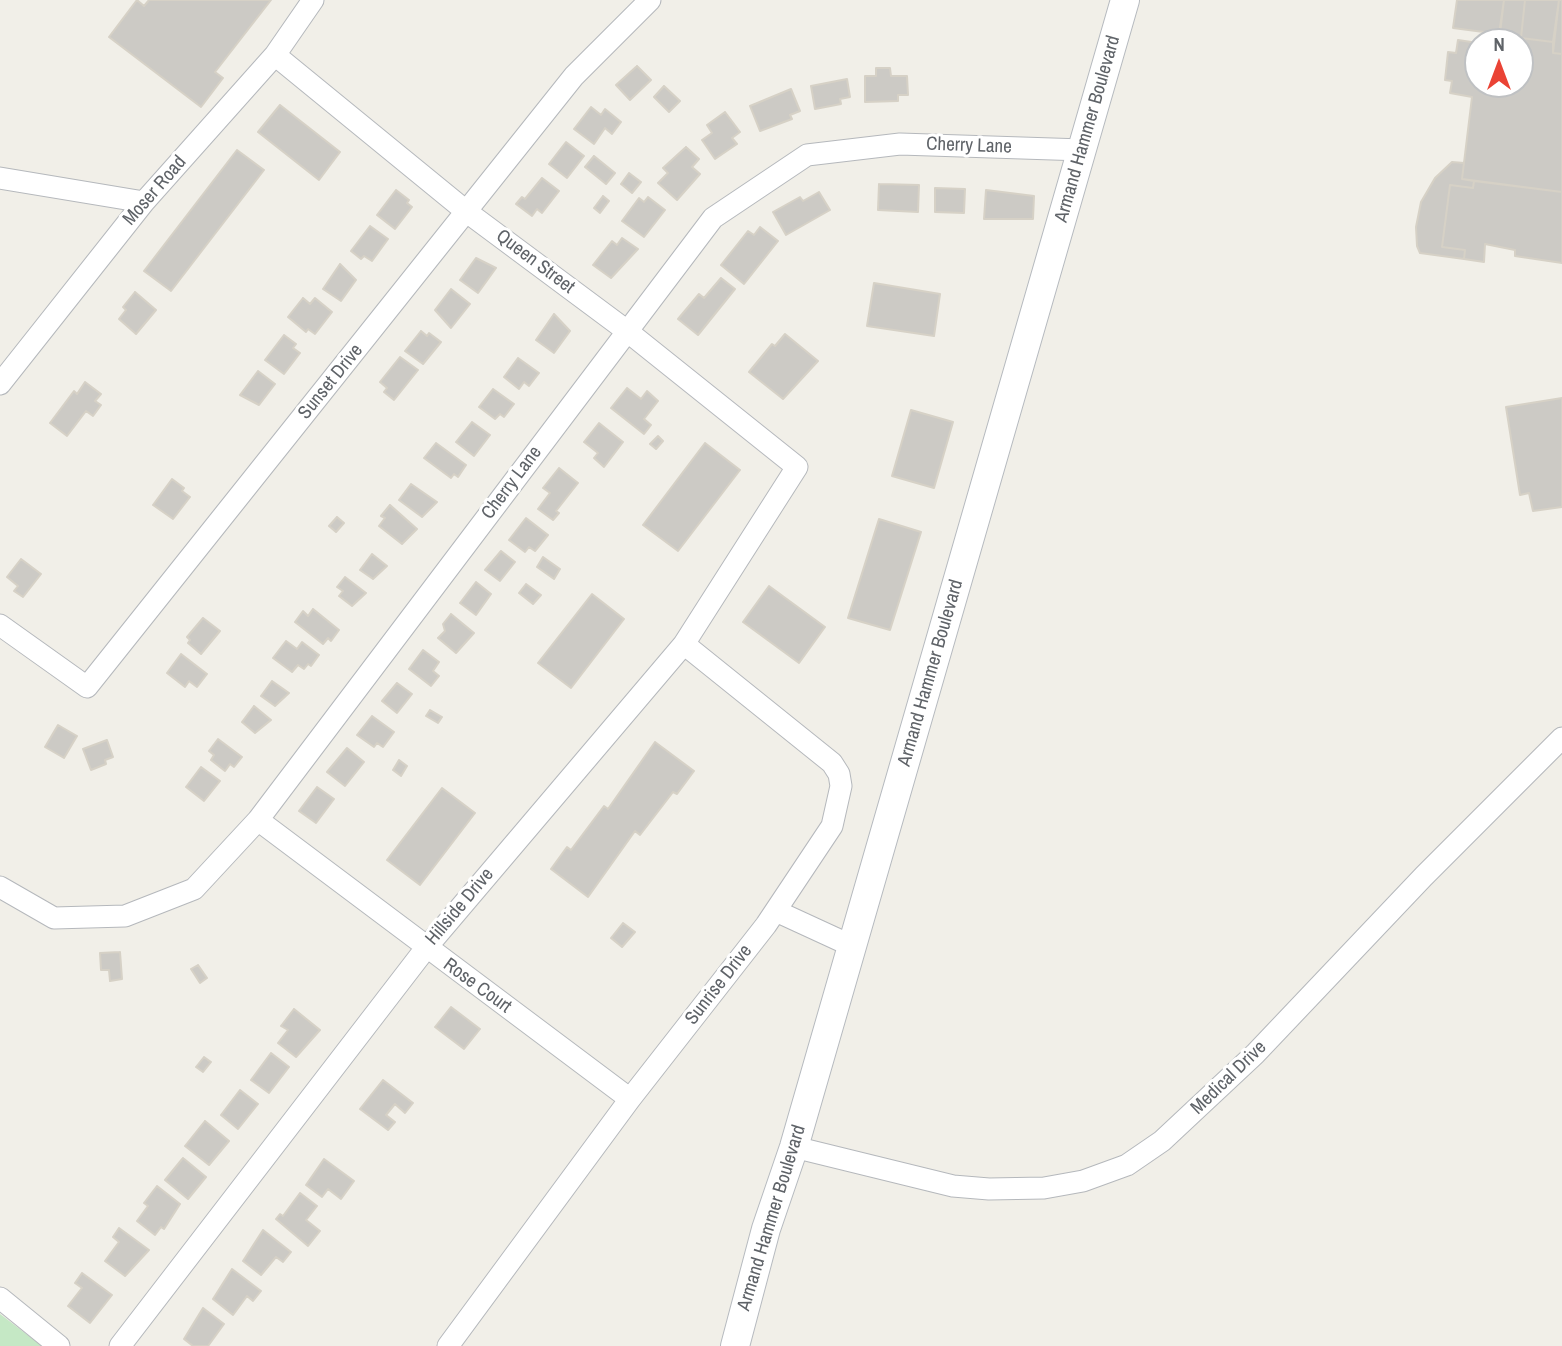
<!DOCTYPE html>
<html>
<head>
<meta charset="utf-8">
<style>
	body { margin:0 }
	#map { position:relative; width:1562px; height:1346px; overflow:hidden; background:#f1efe8; font-family:"Archivo Narrow",sans-serif }
	canvas { display:block }
	.north { position:absolute; left:1464px; top:28px; width:70px; height:70px; box-sizing:border-box; background:#fff; border:2px solid #bfc1c3; border-radius:50%; rotate:0deg; font-size:19px; font-weight:700; line-height:28px; text-align:center; color:#5f6368 }
	.north::after { content:''; display:block; margin:auto; width:24px; height:32px; background:#ea4335; clip-path:polygon(50% 0,100% 100%,50% 72%,0 100%) }
</style>
</head>
<body>
<div id="map">
<canvas width="1562" height="1346"></canvas>
<div class="north">N</div>
</div>
<script>
const g = document.querySelector('canvas').getContext('2d');
g.lineJoin = 'round';
function paint(path, color) {
  g.fillStyle = color;
  g.fill(path, 'evenodd');
}
function poly(rows) {
  const path = new Path2D();
  for (const r of rows) {
    path.moveTo(r[0], r[1]);
    for (let i = 2; i < r.length; i += 2) path.lineTo(r[i], r[i + 1]);
  }
  return path;
}
function strokePath(path, color, width, dash) {
  g.strokeStyle = color;
  g.lineWidth = width;
  g.lineCap = dash ? 'butt' : 'round';
  g.setLineDash(dash || []);
  g.stroke(path);
}
function drawText(font, color, halo, rows, align = 'center') {
  g.font = font + ' "Archivo Narrow",sans-serif';
  g.lineWidth = 6;
  g.setLineDash([]);
  g.textBaseline = 'middle';
  g.strokeStyle = halo;
  g.fillStyle = color;
  for (const [text, x, y, turn = 0] of rows) {
    g.save();
    g.translate(x, y);
    g.rotate((+turn || 0) * Math.PI / 180);
    g.textAlign = isNaN(turn) ? turn : align;
    if (halo) g.strokeText(text, 0, 0);
    g.fillText(text, 0, 0);
    g.restore();
  }
}
paint(poly([
	[0,1314,42,1346,0,1346]
]), '#c5e8c5');
const building = poly([
	[137,0,144,6,149,0,271,0,215,72,223,78,201,107,109,37,137,0],
	[1457,0,1504,0,1499,34,1453,28,1457,0],
	[1504,0,1525,0,1520,47,1520,42,1499,42,1504,0],
	[1525,0,1559,0,1553,42,1521,38,1525,0],
	[1559,0,1562,0,1562,54,1553,53,1559,0],
	[1521,38,1553,42,1553,53,1562,54,1562,192,1462,179,1472,97,1450,93,1452,81,1445,80,1448,52,1456,53,1458,40,1478,43,1478,84,1520,84,1521,38],
	[637,66,651,80,630,100,616,85,637,66],
	[876,68,890,68,891,76,907,76,908,95,898,95,898,101,865,102,865,76,876,76,876,68],
	[847,79,850,97,840,99,841,104,815,109,811,86,847,79],
	[664,86,680,101,669,112,654,97,664,86],
	[791,89,800,111,790,115,792,119,760,131,750,106,791,89],
	[280,105,340,152,319,180,258,132,280,105],
	[591,107,601,115,605,109,621,122,612,134,605,128,594,144,574,129,591,107],
	[725,112,740,132,732,138,737,144,715,159,702,140,712,133,707,125,725,112],
	[566,142,584,156,567,178,549,164,566,142],
	[686,147,699,159,692,167,700,174,677,200,658,183,668,173,663,168,686,147],
	[237,150,264,170,171,291,144,271,237,150],
	[594,156,615,173,606,184,585,167,594,156],
	[1452,162,1464,163,1462,179,1474,181,1473,188,1450,185,1442,247,1465,250,1464,259,1420,253,1417,246,1416,227,1421,202,1435,178,1452,162],
	[629,173,641,182,632,193,621,184,629,173],
	[542,178,559,191,542,213,537,209,532,216,516,204,522,197,525,199,542,178],
	[1474,181,1562,192,1562,263,1515,256,1515,250,1485,244,1484,262,1464,259,1465,250,1442,247,1450,185,1473,188,1474,181],
	[879,184,919,185,918,212,878,210,879,184],
	[935,188,965,189,964,213,935,212,935,188],
	[396,190,409,200,407,203,412,207,395,229,377,215,396,190],
	[986,190,1034,196,1033,219,984,219,986,190],
	[819,192,830,210,786,235,773,212,800,197,803,201,819,192],
	[603,196,609,201,600,213,594,208,603,196],
	[648,197,665,210,644,237,622,221,639,198,644,202,648,197],
	[370,226,388,239,372,261,364,256,361,259,351,251,370,226],
	[760,227,778,241,744,284,721,265,748,231,754,235,760,227],
	[622,238,638,249,611,278,593,265,612,241,617,245,622,238],
	[476,258,496,268,478,293,460,280,476,258],
	[340,264,356,280,341,301,323,289,340,264],
	[721,278,735,289,698,335,678,319,699,294,704,298,721,278],
	[874,283,940,294,934,336,867,326,874,283],
	[451,289,470,304,451,328,435,310,451,289],
	[135,292,156,310,136,334,119,319,126,310,123,307,135,292],
	[303,298,310,304,315,298,332,312,315,334,308,329,306,332,288,317,303,298],
	[554,314,570,331,554,353,536,340,554,314],
	[421,331,427,336,429,333,441,342,423,364,405,351,421,331],
	[785,334,818,361,783,399,749,372,772,344,775,346,785,334],
	[284,335,296,344,293,348,300,353,284,374,265,360,284,335],
	[400,357,418,370,394,400,384,392,387,388,380,382,400,357],
	[518,358,539,373,529,386,524,382,519,389,504,377,518,358],
	[258,371,275,384,259,405,240,395,258,371],
	[85,382,101,394,95,401,101,405,93,416,86,411,67,436,50,423,74,391,77,394,85,382],
	[627,388,641,399,647,391,658,401,644,419,651,425,644,434,611,408,627,388],
	[493,389,514,404,504,417,500,414,495,419,479,407,493,389],
	[1562,398,1562,507,1533,511,1529,493,1520,495,1506,407,1562,398],
	[911,410,953,422,934,488,892,476,911,410],
	[472,422,490,435,474,456,456,442,472,422],
	[599,423,623,442,604,467,594,458,598,453,584,442,599,423],
	[658,436,663,441,656,449,650,444,658,436],
	[436,443,466,465,458,477,454,474,451,478,424,458,436,443],
	[705,443,740,470,678,551,643,525,705,443],
	[559,468,578,483,556,511,559,513,553,520,538,509,550,493,543,488,559,468],
	[172,479,184,488,182,491,190,497,173,519,153,505,172,479],
	[411,484,437,502,422,517,399,500,411,484],
	[390,505,417,529,402,544,379,526,385,518,381,516,390,505],
	[337,517,344,523,336,532,329,526,337,517],
	[526,518,548,535,535,551,529,547,525,552,509,540,526,518],
	[879,519,921,532,890,630,848,618,879,519],
	[501,551,515,562,500,581,485,570,501,551],
	[372,554,387,566,373,579,360,570,372,554],
	[543,557,560,569,554,579,537,567,543,557],
	[21,559,41,574,23,597,14,591,18,586,7,577,21,559],
	[345,577,366,593,352,606,339,596,343,591,337,587,345,577],
	[476,582,491,594,476,615,460,603,476,582],
	[526,584,541,595,533,604,519,593,526,584],
	[769,586,825,627,799,663,743,622,769,586],
	[592,594,624,619,571,688,538,663,592,594],
	[313,609,339,630,331,641,328,638,323,644,295,622,303,611,308,616,313,609],
	[451,614,474,633,456,653,438,638,445,631,443,624,451,614],
	[203,618,220,631,201,654,188,643,190,640,187,637,203,618],
	[286,641,297,649,302,642,319,655,311,666,308,664,304,669,298,665,292,672,273,658,286,641],
	[423,650,439,662,433,671,439,676,431,686,409,669,423,650],
	[181,654,207,674,197,687,189,681,185,687,167,673,181,654],
	[272,681,289,693,275,706,261,696,272,681],
	[397,683,412,694,397,713,382,701,397,683],
	[254,706,271,720,255,733,242,722,254,706],
	[430,710,442,717,438,723,426,716,430,710],
	[372,716,394,732,383,747,377,743,374,747,357,735,372,716],
	[58,725,77,736,64,758,45,747,58,725],
	[218,739,242,757,234,767,230,764,225,771,211,760,214,755,209,751,218,739],
	[107,740,113,757,105,760,106,764,91,770,83,749,107,740],
	[655,742,694,771,677,794,673,792,640,835,635,831,588,897,551,869,567,847,571,850,604,806,608,809,655,742],
	[347,748,364,762,345,786,327,772,347,748],
	[399,760,407,766,401,776,393,770,399,760],
	[201,767,220,781,204,801,186,787,201,767],
	[317,787,334,799,316,823,299,811,317,787],
	[442,788,475,813,420,885,387,860,442,788],
	[623,923,635,932,622,947,611,938,623,923],
	[120,952,122,979,110,981,109,970,101,970,100,953,120,952],
	[198,965,207,978,200,983,191,969,198,965],
	[451,1007,480,1029,464,1049,435,1027,451,1007],
	[294,1009,320,1030,296,1057,278,1043,288,1030,281,1026,294,1009],
	[271,1053,289,1067,269,1093,251,1080,271,1053],
	[204,1057,211,1062,203,1072,196,1067,204,1057],
	[383,1080,413,1103,405,1113,395,1104,386,1115,395,1122,388,1130,360,1109,383,1080],
	[240,1090,258,1104,238,1129,221,1115,240,1090],
	[205,1121,229,1141,209,1165,185,1146,205,1121],
	[183,1158,206,1177,188,1199,165,1180,183,1158],
	[324,1159,354,1181,341,1199,328,1189,322,1197,306,1185,324,1159],
	[157,1186,180,1204,164,1229,161,1227,155,1235,137,1221,148,1206,144,1203,157,1186],
	[300,1193,317,1206,306,1220,320,1231,308,1246,276,1219,280,1214,283,1216,300,1193],
	[119,1228,149,1250,125,1276,105,1261,119,1242,113,1237,119,1228],
	[263,1230,291,1252,283,1262,276,1257,261,1275,243,1261,263,1230],
	[232,1269,261,1291,253,1301,247,1296,233,1315,213,1299,232,1269],
	[82,1273,112,1295,90,1323,68,1306,82,1288,75,1283,82,1273],
	[203,1308,224,1324,208,1346,193,1346,184,1339,203,1308]
]);
paint(building, '#cccac5');
strokePath(building, '#d6d1c6', 2);
const street = poly([
	[0,178,144,202],
	[0,384,144,202,275,55,313,0],
	[0,625,87,687,574,76,650,0],
	[258,820,630,1099],
	[0,887,54,918,125,916,194,889,258,820,713,218,807,155,900,144,1083,150],
	[776,911,852,946],
	[794,1147,953,1186,989,1189,1044,1188,1083,1181,1127,1165,1162,1141,1255,1054,1424,876,1562,738],
	[0,1298,59,1346],
	[120,1346,426,948,684,644,797,467,627,331,467,212,275,55],
	[448,1346,630,1099,766,925,832,826,841,786,839,774,832,763,684,644]
]);
const secondary = poly([
	[735,1346,766,1229,794,1147,1125,0]
]);
strokePath(street, '#b5b8bc', 23);
strokePath(secondary, '#b6babf', 30);
strokePath(street, '#fff', 21);
strokePath(secondary, '#fff', 28);
drawText('19px', '#5f6368', '#fff', [
	["Armand Hammer Boulevard",1088,129,-74],
	["Cherry Lane",969,146,2],
	["Moser Road",155,191,-49],
	["Queen Street",535,262,37],
	["Sunset Drive",331,382,-51],
	["Cherry Lane",512,483,-53],
	["Armand Hammer Boulevard",931,673,-74],
	["Hillside Drive",460,907,-50],
	["Sunrise Drive",719,985,-52],
	["Rose Court",477,986,36],
	["Medical Drive",1229,1078,-44],
	["Armand Hammer Boulevard",772,1218,-73]
]);
</script>
</body>
</html>
